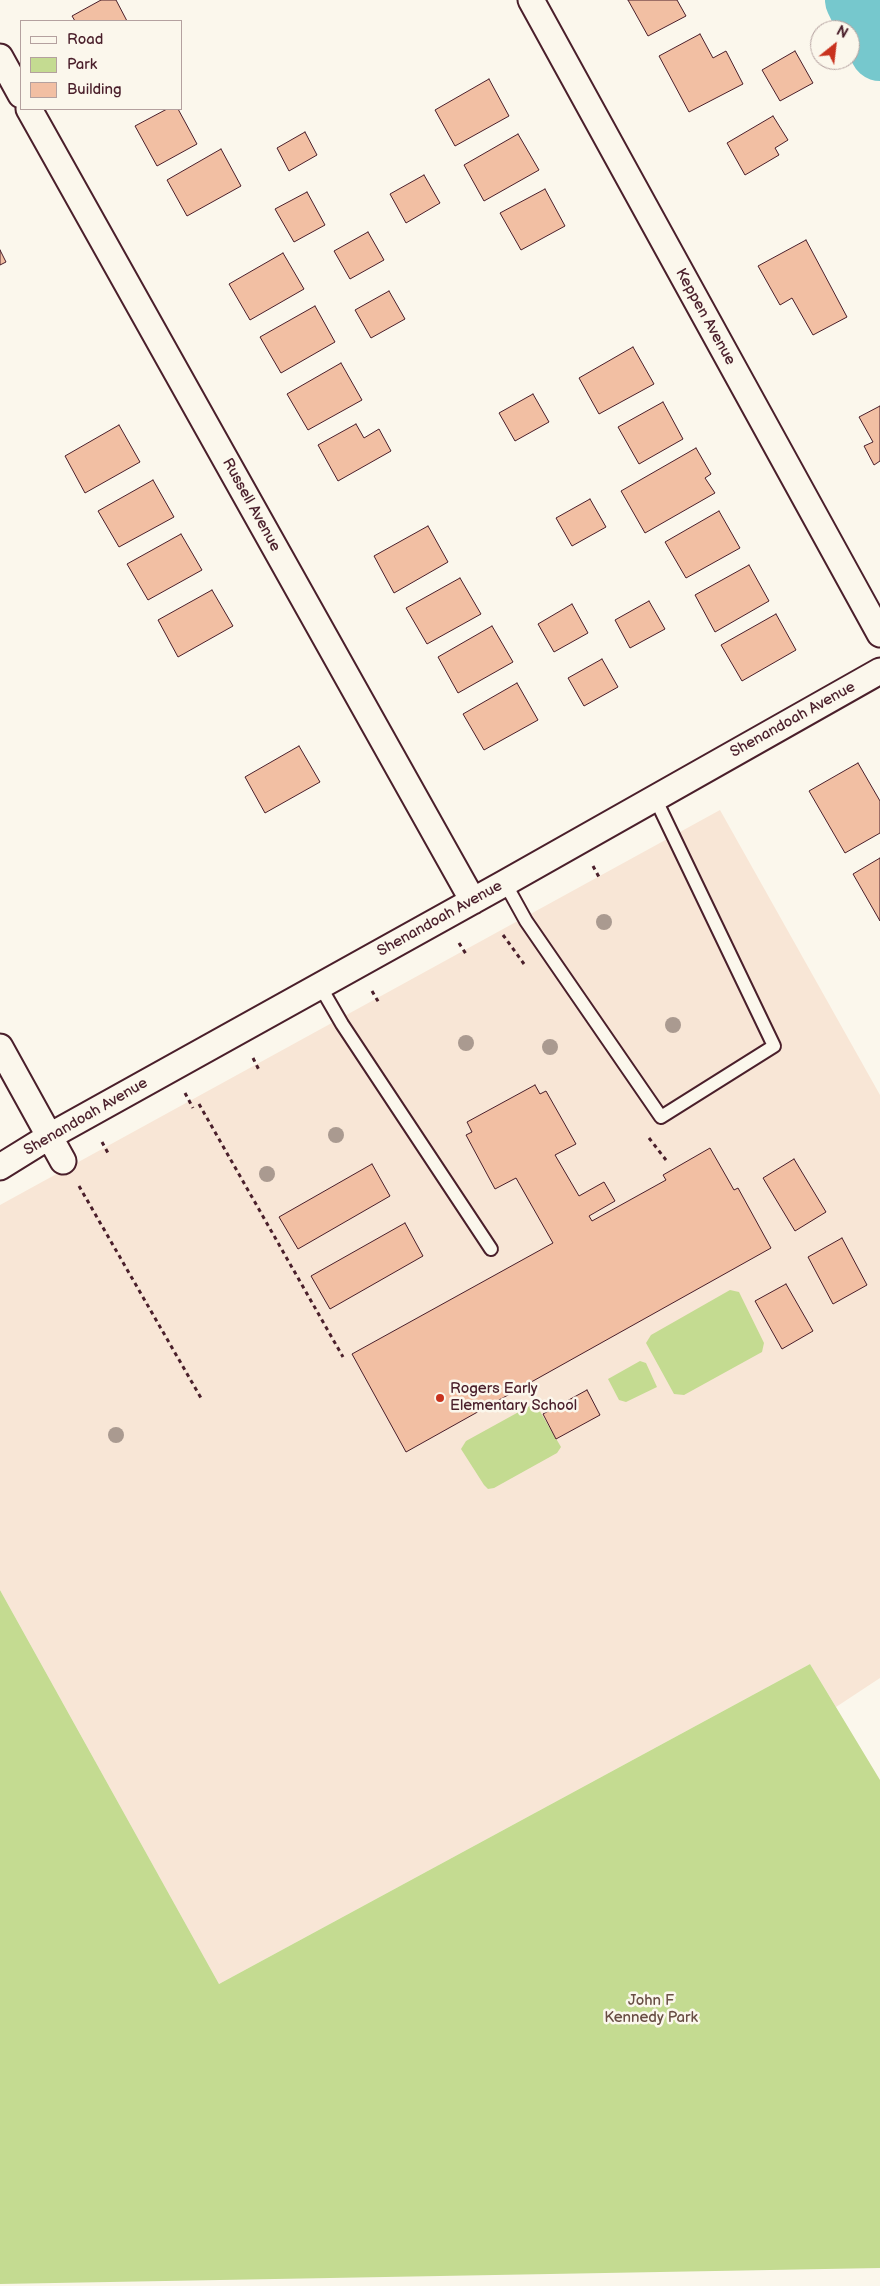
<!DOCTYPE html>
<html>
<head>
<meta charset="utf-8">
<style>
	body { margin:0 }
	#map { position:relative; width:880px; height:2286px; overflow:hidden; background:#fbf7ec; font-family:"Balsamiq Sans",sans-serif }
	canvas { display:block }
	.legend { position:absolute; left:20px; top:20px; width:162px; height:90px; box-sizing:border-box; background:#fbf7ec; border:1px solid #b4a19f; margin:0; padding:6px 9px; list-style:none; font-size:15px; color:#4a1f2b }
	.legend li { display:flex; align-items:center; gap:10px; height:25px }
	.legend b { width:25px; border:1px solid #b4a19f }
	.north { position:absolute; left:810px; top:20px; width:50px; height:50px; box-sizing:border-box; background:#fbf7ec; border:1px solid #b4a19f; border-radius:50%; rotate:29deg; font-size:14px; font-weight:700; line-height:20px; text-align:center; color:#4a1f2b }
	.north::after { content:''; display:block; margin:auto; width:18px; height:22px; background:#c8321e; clip-path:polygon(50% 0,100% 100%,50% 72%,0 100%) }
</style>
</head>
<body>
<div id="map">
<canvas width="880" height="2286"></canvas>
<ul class="legend">
<li><b style="height:6px;background:#fbf7ec"></b>Road</li>
<li><b style="height:14px;background:#c4db91"></b>Park</li>
<li><b style="height:14px;background:#f2bfa3"></b>Building</li>
</ul>
<div class="north">N</div>
</div>
<script>
const g = document.querySelector('canvas').getContext('2d');
g.lineJoin = 'round';
function paint(path, color) {
  g.fillStyle = color;
  g.fill(path, 'evenodd');
}
function poly(rows) {
  const path = new Path2D();
  for (const r of rows) {
    path.moveTo(r[0], r[1]);
    for (let i = 2; i < r.length; i += 2) path.lineTo(r[i], r[i + 1]);
  }
  return path;
}
function strokePath(path, color, width, dash) {
  g.strokeStyle = color;
  g.lineWidth = width;
  g.lineCap = dash ? 'butt' : 'round';
  g.setLineDash(dash || []);
  g.stroke(path);
}
function drawText(font, color, halo, rows, align = 'center') {
  g.font = font + ' "Balsamiq Sans",sans-serif';
  g.lineWidth = 5;
  g.setLineDash([]);
  g.textBaseline = 'middle';
  g.strokeStyle = halo;
  g.fillStyle = color;
  for (const [text, x, y, turn = 0] of rows) {
    g.save();
    g.translate(x, y);
    g.rotate((+turn || 0) * Math.PI / 180);
    g.textAlign = isNaN(turn) ? turn : align;
    if (halo) g.strokeText(text, 0, 0);
    g.fillText(text, 0, 0);
    g.restore();
  }
}
paint(poly([
	[720,810,880,1095,880,1678,836,1707,810,1664,219,1984,0,1590,0,1205]
]), '#f8e6d6');
paint(poly([
	[730,1290,739,1292,764,1343,762,1352,684,1395,674,1394,646,1343,651,1335],
	[640,1361,646,1363,657,1387,626,1402,619,1400,608,1379],
	[535,1403,561,1447,557,1453,494,1488,488,1489,484,1485,461,1449,466,1441],
	[0,1590,219,1984,810,1664,880,1780,880,2268,0,2284]
]), '#c4db91');
strokePath(poly([
	[855,0,880,51]
]), '#76c8cd', 60);
const building = poly([
	[101,0,116,0,127,21,75,21,72,16,101,0],
	[628,0,677,0,686,16,648,36,628,0],
	[700,34,713,58,726,51,743,84,689,112,659,56,700,34],
	[795,51,813,83,780,101,762,70,795,51],
	[489,79,509,116,455,146,435,110,489,79],
	[167,109,178,109,197,144,157,166,135,126,167,109],
	[773,116,788,140,775,148,779,155,745,175,727,143,773,116],
	[305,132,317,155,289,171,277,148,305,132],
	[518,134,539,170,484,201,464,165,518,134],
	[221,149,241,186,187,216,167,180,221,149],
	[424,175,440,203,406,223,390,194,424,175],
	[545,189,565,226,521,250,500,213,545,189],
	[307,192,325,225,294,242,275,209,307,192],
	[368,232,384,260,350,279,334,251,368,232],
	[806,240,847,317,813,335,792,298,780,305,758,266,806,240],
	[0,250,6,262,0,265,0,250],
	[283,253,304,289,250,320,229,284,283,253],
	[389,291,405,319,371,338,355,310,389,291],
	[315,306,335,342,281,373,260,337,315,306],
	[633,347,654,384,599,414,579,378,633,347],
	[341,363,362,400,308,430,287,394,341,363],
	[533,394,549,422,515,441,499,413,533,394],
	[663,402,683,439,639,464,618,427,663,402],
	[880,406,880,461,874,465,864,446,873,442,859,417,880,406],
	[356,424,364,438,379,429,391,451,338,481,318,445,356,424],
	[119,425,140,462,85,493,65,456,119,425],
	[696,448,711,474,705,478,715,493,645,533,621,491,696,448],
	[153,480,174,517,119,547,98,511,153,480],
	[590,499,606,527,572,546,556,518,590,499],
	[719,511,740,548,686,578,665,542,719,511],
	[428,526,448,562,394,593,374,556,428,526],
	[181,534,202,570,148,600,127,564,181,534],
	[749,565,769,601,715,632,695,595,749,565],
	[460,578,481,614,427,644,406,608,460,578],
	[212,590,233,626,178,657,158,620,212,590],
	[649,601,665,629,630,648,615,620,649,601],
	[572,604,588,633,554,652,538,624,572,604],
	[776,614,796,650,742,681,721,645,776,614],
	[492,626,513,662,458,693,438,657,492,626],
	[602,659,618,687,584,706,568,678,602,659],
	[517,683,538,720,484,750,463,714,517,683],
	[299,746,320,782,265,813,245,777,299,746],
	[858,763,880,801,880,833,845,853,809,791,858,763],
	[880,858,880,921,853,874,880,858],
	[535,1085,540,1094,546,1091,576,1144,555,1155,579,1196,604,1182,615,1201,589,1216,592,1221,666,1180,663,1175,710,1148,734,1190,738,1188,771,1248,406,1452,352,1354,553,1243,516,1178,495,1189,466,1135,472,1132,467,1122,535,1085],
	[794,1159,826,1212,795,1231,763,1178,794,1159],
	[372,1164,390,1196,298,1249,279,1217,372,1164],
	[405,1223,423,1256,330,1309,311,1276,405,1223],
	[842,1238,867,1285,833,1304,808,1257,842,1238],
	[786,1284,813,1331,782,1349,755,1301,786,1284],
	[587,1390,600,1415,556,1439,543,1414,587,1390]
]);
paint(building, '#f2bfa3');
strokePath(building, '#4a1f2b', 1);
const service = poly([
	[505,883,526,921,661,1117,774,1046,655,798],
	[320,986,342,1024,491,1249]
]);
const minor = poly([
	[531,0,880,634],
	[0,57,21,95],
	[29,109,473,901],
	[0,1047,63,1161],
	[0,1167,50,1136,505,883,880,671]
]);
strokePath(service, '#4a1f2b', 16);
strokePath(minor, '#4a1f2b', 29);
strokePath(poly([
	[593,866,600,879],
	[503,935,524,964],
	[459,943,466,954],
	[372,991,379,1003],
	[253,1058,259,1070],
	[185,1093,193,1108],
	[199,1104,343,1357],
	[649,1138,666,1160],
	[102,1142,109,1155],
	[79,1186,201,1398]
]), '#4a1f2b', 3, [4, 4]);
strokePath(service, '#fbf7ec', 12);
strokePath(minor, '#fbf7ec', 25);
g.fillStyle = '#aa9a90';
for (const [x, y] of [
	[604,922],
	[673,1025],
	[466,1043],
	[550,1047],
	[336,1135],
	[267,1174],
	[116,1435]
]) {
  g.beginPath();
  g.arc(x, y, 8, 0, 2 * Math.PI);
  g.fill();
}
for (const [x, y, r, color] of [
	[440,1398,5,"#c8321e"]
]) {
  const dot = new Path2D();
  dot.arc(x, y, r, 0, 2 * Math.PI);
  g.fillStyle = color;
  g.fill(dot);
  strokePath(dot, '#fbf7ec', 2);
}
drawText('15px', '#4a1f2b', '#fbf7ec', [
	["Keppen Avenue",705,317,61],
	["Russell Avenue",251,505,61],
	["Shenandoah Avenue",793,720,-29],
	["Shenandoah Avenue",440,919,-29],
	["Shenandoah Avenue",86,1117,-30]
]);
drawText('15px', '#4a1f2b', '#fbf7ec', [
	["Rogers Early",450,1389],
	["Elementary School",450,1406]
], 'left');
drawText('15px', '#684e44', '#fbf7ec', [
	["John F",651,2001],
	["Kennedy Park",651,2018]
]);
</script>
</body>
</html>
